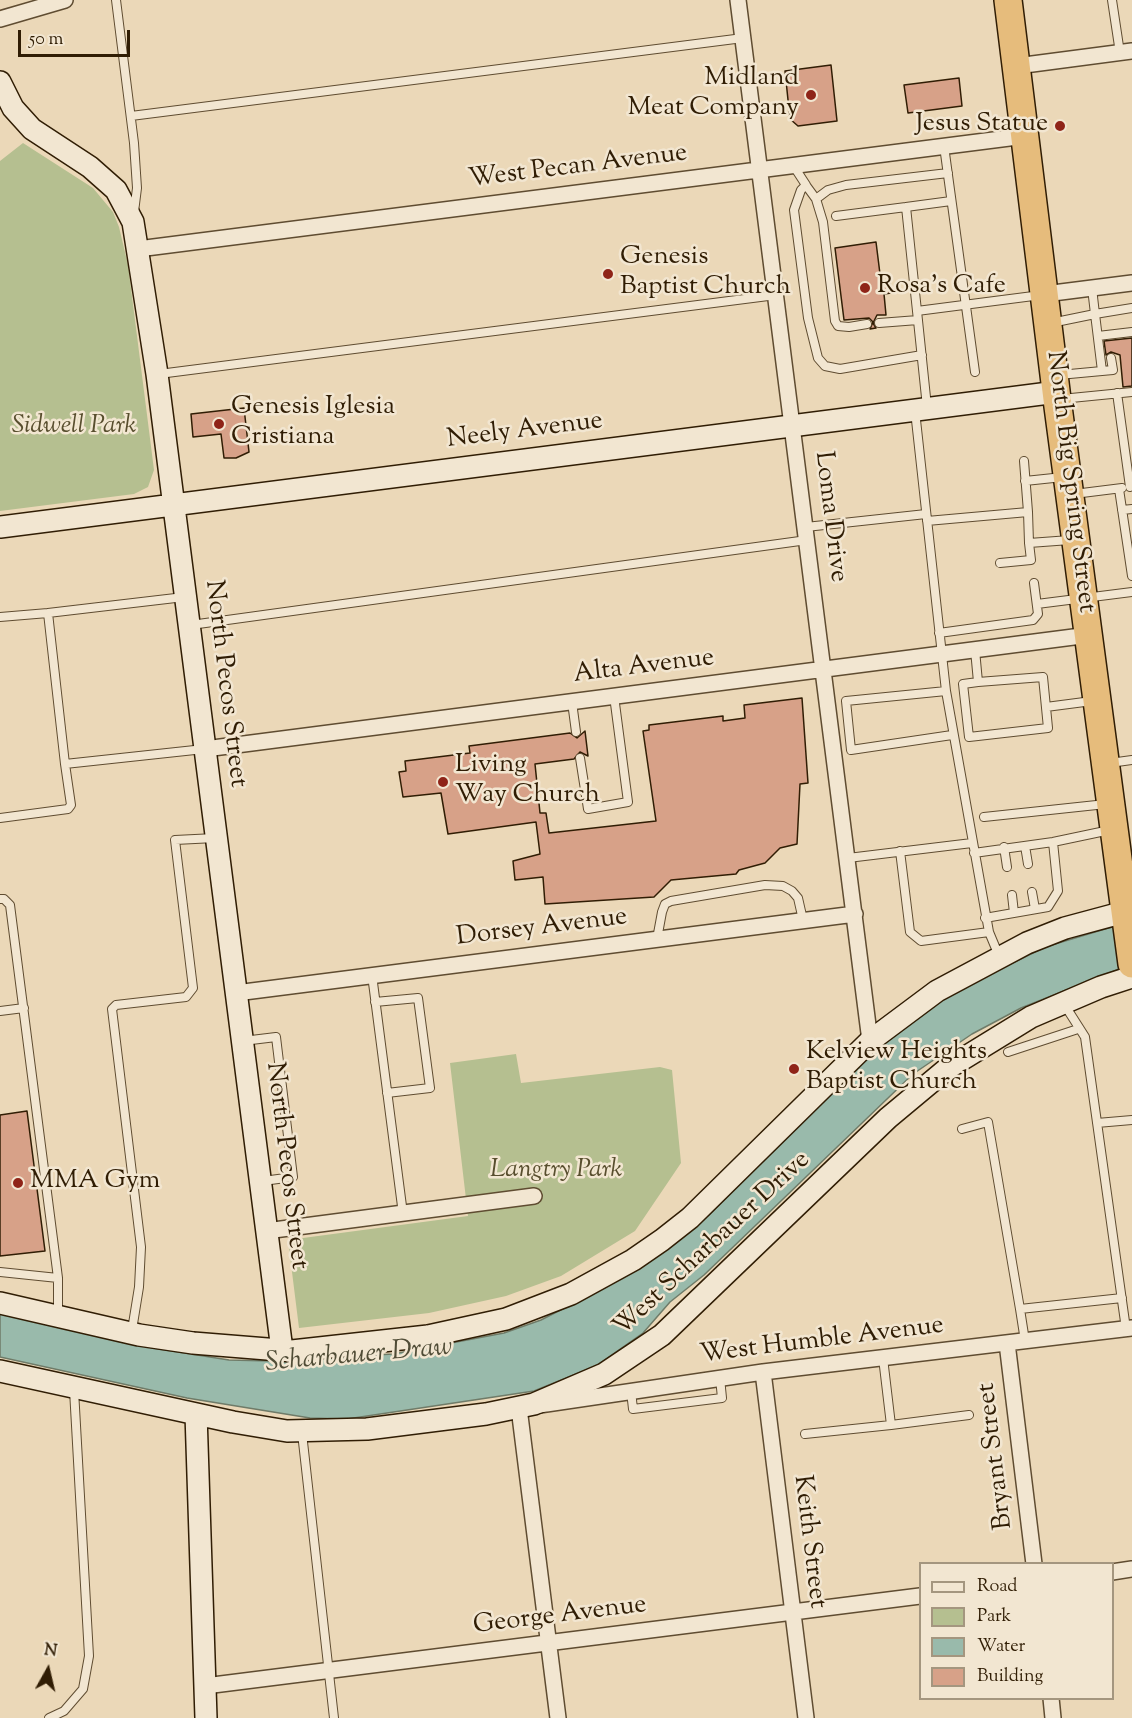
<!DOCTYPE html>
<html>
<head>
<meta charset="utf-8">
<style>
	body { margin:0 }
	#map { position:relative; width:1132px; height:1718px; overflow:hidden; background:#ebd8b8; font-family:"Sorts Mill Goudy",serif }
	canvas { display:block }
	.legend { position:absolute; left:919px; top:1562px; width:195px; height:138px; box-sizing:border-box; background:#f2e6d1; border:2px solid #a4967f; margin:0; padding:8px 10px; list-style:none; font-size:18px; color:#301d04 }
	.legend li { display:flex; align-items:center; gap:12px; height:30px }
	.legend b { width:30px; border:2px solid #a4967f }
	.north { position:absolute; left:18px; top:1640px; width:60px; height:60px; -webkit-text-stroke:4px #f2e6d1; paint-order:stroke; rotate:8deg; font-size:16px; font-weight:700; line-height:24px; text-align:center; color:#301d04 }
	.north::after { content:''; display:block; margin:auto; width:21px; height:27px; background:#301d04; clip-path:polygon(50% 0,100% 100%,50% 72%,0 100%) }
	.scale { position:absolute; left:18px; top:30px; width:112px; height:27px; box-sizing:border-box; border:3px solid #301d04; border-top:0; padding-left:8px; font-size:18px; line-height:21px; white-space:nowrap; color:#301d04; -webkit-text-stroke:4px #f2e6d1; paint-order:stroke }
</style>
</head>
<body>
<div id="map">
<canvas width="1132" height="1718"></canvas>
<ul class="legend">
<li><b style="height:8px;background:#f2e6d1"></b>Road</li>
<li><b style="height:16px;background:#b5bf90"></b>Park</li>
<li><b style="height:16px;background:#99baab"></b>Water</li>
<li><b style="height:16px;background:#d7a188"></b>Building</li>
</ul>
<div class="north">N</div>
<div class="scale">50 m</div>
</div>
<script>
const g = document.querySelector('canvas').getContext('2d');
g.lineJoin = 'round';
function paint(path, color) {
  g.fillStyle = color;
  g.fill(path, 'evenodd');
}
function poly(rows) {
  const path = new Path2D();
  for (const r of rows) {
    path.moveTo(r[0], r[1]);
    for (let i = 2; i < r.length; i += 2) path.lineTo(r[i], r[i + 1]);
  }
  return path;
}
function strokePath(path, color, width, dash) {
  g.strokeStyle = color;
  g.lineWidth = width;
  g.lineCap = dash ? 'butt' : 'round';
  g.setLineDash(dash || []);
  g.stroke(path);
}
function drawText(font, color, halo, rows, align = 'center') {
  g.font = font + ' "Sorts Mill Goudy",serif';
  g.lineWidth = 5;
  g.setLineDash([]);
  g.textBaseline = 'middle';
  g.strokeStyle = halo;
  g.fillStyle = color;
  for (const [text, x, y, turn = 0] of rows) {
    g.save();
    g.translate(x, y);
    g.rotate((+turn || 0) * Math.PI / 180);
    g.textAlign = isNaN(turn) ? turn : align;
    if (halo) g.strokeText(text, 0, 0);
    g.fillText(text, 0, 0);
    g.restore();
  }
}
paint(poly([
	[23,143,93,188,113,212,119,227,128,265,154,470,148,487,134,494,0,511,0,161],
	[516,1054,521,1083,660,1067,672,1070,681,1163,635,1231,561,1276,506,1296,429,1313,299,1328,288,1240,468,1216,450,1063]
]), '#b5bf90');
const water = poly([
	[1132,921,1132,964,1021,1008,972,1034,913,1074,704,1275,670,1302,643,1333,596,1366,534,1391,347,1419,310,1418,187,1398,0,1357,0,1312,153,1348,229,1360,272,1361,393,1354,504,1333,541,1320,582,1299,668,1247,709,1215,873,1049,954,992,1045,947,1132,921]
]);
paint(water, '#99baab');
strokePath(water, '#6f7b68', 1.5);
const building = poly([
	[831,65,837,121,798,126,790,119,785,71,831,65],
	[959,78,962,106,908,113,904,85,959,78],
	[876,242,881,282,890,282,891,293,884,294,886,315,877,315,873,323,876,328,870,329,873,322,869,318,844,320,835,248,876,242],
	[1132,338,1132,386,1123,387,1120,355,1111,352,1106,355,1104,341,1132,338],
	[244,408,249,452,236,458,224,458,221,434,193,437,191,414,244,408],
	[802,698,808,783,800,784,797,844,780,848,765,863,739,870,736,874,671,880,654,897,545,904,543,877,515,880,513,861,540,854,536,822,448,834,441,793,403,797,399,772,406,771,405,761,470,753,469,746,570,733,577,738,585,731,588,756,580,752,574,759,535,764,540,813,546,813,549,833,656,821,643,731,649,730,649,725,723,716,723,721,745,718,744,705,802,698],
	[27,1111,45,1251,0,1256,0,1115,27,1111]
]);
paint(building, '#d7a188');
strokePath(building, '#301d04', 1.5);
const lane = poly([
	[116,0,134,143,137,188,134,212],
	[1112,0,1120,53],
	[131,116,743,38],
	[944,146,975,372],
	[793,165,806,185,801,190,794,210,808,318,818,358,825,366,840,369,922,355],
	[805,184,816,199,823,222,835,321,838,326,849,327,867,324],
	[816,199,828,190,846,185,948,173],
	[951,201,906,207,917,311,1041,295],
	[836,216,906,207],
	[917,311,927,407],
	[879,323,918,320],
	[1051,323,1095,314,1092,288],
	[1098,336,1132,332],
	[1102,371,1113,370,1111,358],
	[159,374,776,295],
	[1059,375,1102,371,1095,314,1132,308],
	[1117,393,1130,487],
	[1061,399,1132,392],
	[915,411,946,691,989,932],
	[1024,461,1028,512],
	[1025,481,1063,477],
	[1119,489,1132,576],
	[1074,494,1122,488],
	[1122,510,1132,509],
	[927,521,1028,512,1029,543,1070,540],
	[806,527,926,514],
	[1000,563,1031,560,1029,543],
	[184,597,48,613,65,764,204,749],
	[1037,604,1132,592],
	[0,617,48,613],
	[191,625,807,540],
	[939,633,1033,620,1038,614,1034,583],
	[975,650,978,682,963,684,969,737,1048,728,1043,677,978,682],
	[946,691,846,701,851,750,952,735],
	[572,702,576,732],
	[1046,707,1092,701],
	[580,758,588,809,628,802,614,696],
	[1110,763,1132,760],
	[984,817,1106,804],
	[0,818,68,809,71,805,65,764],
	[1025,846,1028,864],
	[1004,847,1007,867],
	[900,851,910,932,921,941,989,932,999,956],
	[974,853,1053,842,1110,830],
	[848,858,972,843],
	[1032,892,1035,909],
	[1012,895,1014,913],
	[0,899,4,899,10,905,58,1278,0,1272],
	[985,918,1048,907,1058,891,1053,842],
	[657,939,662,912,665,904,671,901,765,885,783,886,792,891,798,898,803,920],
	[372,975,403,1214],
	[375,1002,418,998,430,1088,387,1093],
	[1064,1004,1085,1037,1126,1329],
	[0,1011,24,1008],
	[243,1041,276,1037,293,1177,263,1181],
	[1008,1052,1078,1029],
	[1097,1123,1132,1120],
	[962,1129,988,1122,1020,1309],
	[58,1315,58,1278],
	[132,1330,139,1287,141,1247,112,1009,116,1005,186,997,193,988,175,840,215,838],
	[1025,1341,1020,1309,1122,1298],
	[883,1358,891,1425,969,1415],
	[631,1391,633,1409,722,1398,720,1378],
	[302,1433,334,1718],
	[805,1434,891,1425],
	[49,1718,64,1711,83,1689,89,1656,74,1390]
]);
const street = poly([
	[738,0,870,1041],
	[0,19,65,0],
	[1017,66,1132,51],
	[138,249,1025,136],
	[1045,294,1132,283],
	[205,749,1089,635],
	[236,993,855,914],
	[266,1231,534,1196],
	[1007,1343,1034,1564],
	[763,1372,806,1718],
	[1112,1572,1132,1569],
	[205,1686,920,1596],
	[1051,1698,1053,1718],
	[558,1718,519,1408,763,1372,1132,1328]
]);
const secondary = poly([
	[0,82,13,108,32,129,90,167,116,190,133,222,157,374,282,1350],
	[0,527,1057,392],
	[0,1303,139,1335,193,1343,292,1351,428,1336,506,1319,571,1294,633,1260,662,1240,690,1218,870,1041,937,991,1027,943,1065,928,1132,910],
	[0,1371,233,1422,287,1431,367,1429,486,1414,534,1404,604,1374,662,1335,888,1118,948,1068,1031,1017,1101,987,1132,977],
	[196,1414,206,1718]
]);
const highway = poly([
	[1008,0,1057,399,1132,964]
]);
strokePath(lane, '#5f4c31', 10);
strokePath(street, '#5f4c31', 18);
strokePath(secondary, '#301d04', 24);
strokePath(highway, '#301d04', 30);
strokePath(lane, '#f2e6d1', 8);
strokePath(street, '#f2e6d1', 15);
strokePath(secondary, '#f2e6d1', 21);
strokePath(highway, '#e6bc7c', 27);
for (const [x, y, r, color] of [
	[811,95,6,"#8f2418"],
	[1060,126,6,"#8f2418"],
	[608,274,6,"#8f2418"],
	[865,288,6,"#8f2418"],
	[219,424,6,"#8f2418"],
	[443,782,6,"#8f2418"],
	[794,1069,6,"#8f2418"],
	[18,1183,6,"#8f2418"]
]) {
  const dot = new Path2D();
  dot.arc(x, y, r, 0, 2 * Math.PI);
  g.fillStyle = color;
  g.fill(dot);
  strokePath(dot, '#f2e6d1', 2);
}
drawText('26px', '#301d04', '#f2e6d1', [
	["Midland",799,80,"right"],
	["Meat Company",799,110,"right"],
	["Jesus Statue",1048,126,"right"],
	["Genesis",620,259],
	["Baptist Church",620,289],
	["Rosa's Cafe",877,288],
	["Genesis Iglesia",231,409],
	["Cristiana",231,439],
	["Living",455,767],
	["Way Church",455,797],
	["Kelview Heights",806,1054],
	["Baptist Church",806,1084],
	["MMA Gym",30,1183]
], 'left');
drawText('26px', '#301d04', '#f2e6d1', [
	["West Pecan Avenue",578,168,-7],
	["Neely Avenue",525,432,-7],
	["North Big Spring Street",1069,482,83],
	["Loma Drive",829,517,83],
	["Alta Avenue",644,668,-7],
	["North Pecos Street",224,684,83],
	["Dorsey Avenue",542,929,-7],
	["North Pecos Street",285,1166,83],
	["West Scharbauer Drive",713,1245,-43],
	["West Humble Avenue",822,1342,-7],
	["Bryant Street",997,1456,-97],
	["Keith Street",808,1542,83],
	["George Avenue",560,1617,-7]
]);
drawText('italic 26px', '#584e2e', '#f2e6d1', [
	["Sidwell Park",74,428],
	["Langtry Park",556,1172]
]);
drawText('italic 27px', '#504c36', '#f2e6d1', [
	["Scharbauer Draw",359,1357,-5]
]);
</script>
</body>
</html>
